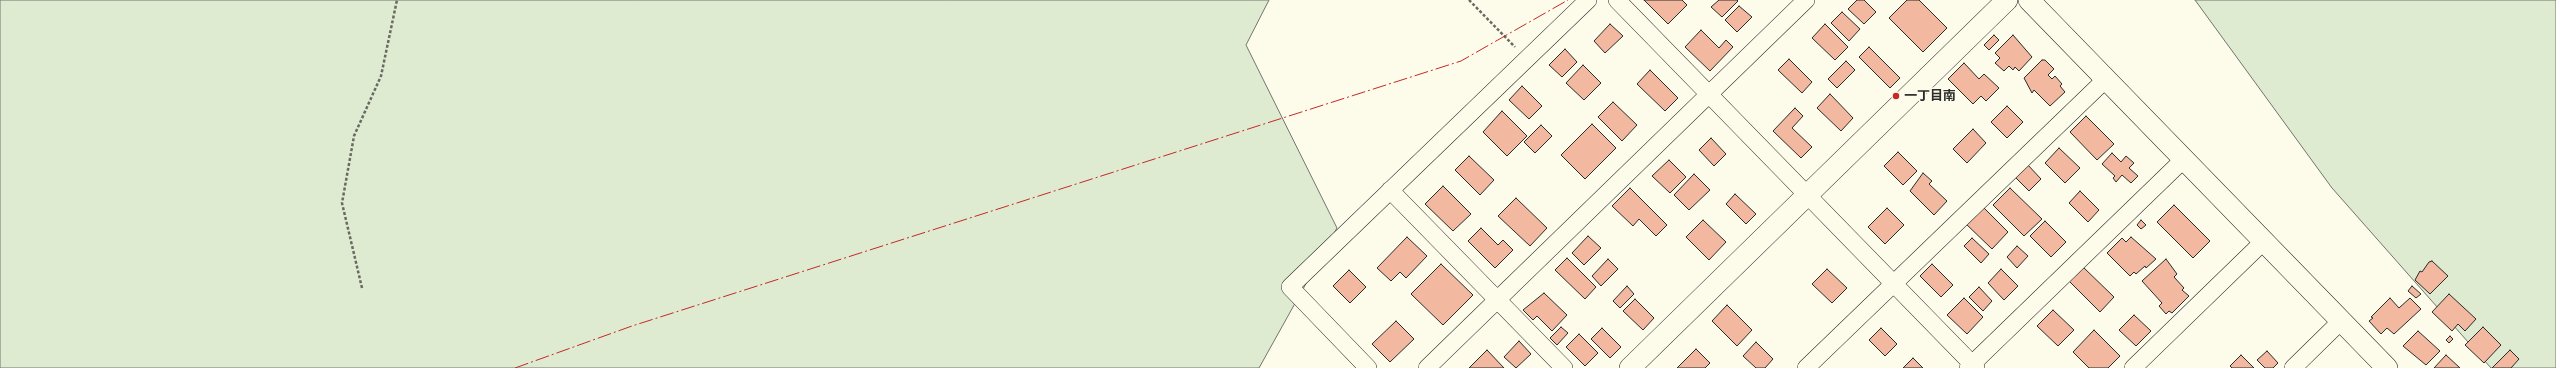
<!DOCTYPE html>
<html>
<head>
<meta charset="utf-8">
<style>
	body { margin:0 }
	canvas { display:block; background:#fdfbea }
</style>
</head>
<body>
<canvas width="2556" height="368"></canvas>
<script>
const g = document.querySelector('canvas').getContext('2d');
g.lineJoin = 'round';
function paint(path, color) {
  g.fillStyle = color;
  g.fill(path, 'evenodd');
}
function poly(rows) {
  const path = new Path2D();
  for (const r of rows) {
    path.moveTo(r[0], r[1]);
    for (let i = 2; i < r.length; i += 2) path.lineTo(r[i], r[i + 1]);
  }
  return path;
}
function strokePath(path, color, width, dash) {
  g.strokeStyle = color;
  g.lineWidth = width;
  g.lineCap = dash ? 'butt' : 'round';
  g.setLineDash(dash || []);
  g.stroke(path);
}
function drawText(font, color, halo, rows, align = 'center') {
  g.font = font + ' "Space Grotesk","Noto Sans JP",sans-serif';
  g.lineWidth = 3;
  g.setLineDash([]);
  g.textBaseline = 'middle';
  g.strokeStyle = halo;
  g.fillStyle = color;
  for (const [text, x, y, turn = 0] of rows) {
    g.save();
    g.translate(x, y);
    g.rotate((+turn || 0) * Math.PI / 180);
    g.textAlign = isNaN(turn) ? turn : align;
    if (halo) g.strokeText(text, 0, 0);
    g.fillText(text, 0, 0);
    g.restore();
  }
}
const green = poly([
	[0,0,1269,0,1246,45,1337,228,1259,368,0,368,0,0],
	[2195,0,2556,0,2556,368,2491,368,2332,188,2195,0]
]);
paint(green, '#deebd1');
strokePath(green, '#74746e', 1);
const building = poly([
	[1644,0,1682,0,1687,5,1668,24,1644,0],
	[1719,0,1737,0,1738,1,1722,17,1711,7,1719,0],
	[1857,0,1864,0,1876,12,1864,24,1848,9,1857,0],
	[1907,0,1919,0,1947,28,1923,52,1889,18,1907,0],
	[1739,6,1752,17,1737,32,1725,20,1739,6],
	[1842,12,1860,29,1849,41,1831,23,1842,12],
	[1610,24,1623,36,1605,53,1594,41,1610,24],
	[1825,24,1848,47,1835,60,1812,38,1825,24],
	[1701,30,1719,48,1726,40,1733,47,1710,71,1685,47,1701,30],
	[1994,35,1999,40,1989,50,1984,45,1994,35],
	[2013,35,2032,57,2019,71,2015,67,2013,70,2009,66,2004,71,1995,63,2000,58,1995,53,2013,35],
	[1869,47,1900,78,1890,88,1859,57,1869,47],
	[1565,49,1577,62,1562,77,1549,65,1565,49],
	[1789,59,1812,82,1802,93,1778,70,1789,59],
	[2042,60,2045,60,2054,69,2048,75,2052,79,2055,76,2062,84,2060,86,2065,92,2050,106,2034,90,2032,93,2024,78,2042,60],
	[1846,61,1855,70,1837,88,1828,79,1846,61],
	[1964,63,1979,79,1984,74,1999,88,1986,101,1981,96,1973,104,1948,79,1964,63],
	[1583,65,1601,83,1584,100,1566,83,1583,65],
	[1650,70,1678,98,1665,111,1637,84,1650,70],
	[1522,86,1542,106,1529,119,1509,100,1522,86],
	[1830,94,1853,118,1841,131,1817,108,1830,94],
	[1613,102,1637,125,1622,141,1598,117,1613,102],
	[2007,106,2023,122,2007,138,1991,122,2007,106],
	[1795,108,1803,116,1792,128,1812,147,1801,158,1773,131,1795,108],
	[1502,111,1527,136,1507,156,1483,132,1502,111],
	[2086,116,2114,144,2097,160,2070,132,2086,116],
	[1592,124,1616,148,1585,179,1561,155,1592,124],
	[1541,125,1552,136,1535,153,1524,142,1541,125],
	[1973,129,1986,143,1967,163,1953,149,1973,129],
	[1711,138,1726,154,1714,166,1699,150,1711,138],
	[2059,148,2080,168,2065,183,2045,163,2059,148],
	[1898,152,1917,171,1903,185,1884,166,1898,152],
	[2112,153,2121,162,2126,156,2134,163,2129,168,2138,176,2131,183,2122,175,2116,182,2113,178,2115,176,2102,164,2112,153],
	[1469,156,1494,180,1480,195,1455,170,1469,156],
	[1669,160,1686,177,1670,193,1652,176,1669,160],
	[2027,164,2041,179,2029,191,2015,177,2027,164],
	[1923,173,1932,181,1929,184,1947,201,1934,215,1910,191,1923,173],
	[1694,174,1710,190,1689,210,1674,195,1694,174],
	[1443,186,1471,214,1453,231,1425,204,1443,186],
	[1630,188,1667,225,1656,236,1639,219,1633,226,1612,206,1630,188],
	[2010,188,2042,219,2024,236,1993,205,2010,188],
	[2080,191,2099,210,2088,222,2069,203,2080,191],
	[1735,194,1756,214,1746,224,1726,204,1735,194],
	[1516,198,1547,228,1530,246,1498,216,1516,198],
	[1981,205,2008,232,1992,249,1964,222,1981,205],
	[2174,205,2210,241,2193,258,2157,222,2174,205],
	[1887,208,1904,225,1885,244,1868,227,1887,208],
	[1703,220,1726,242,1709,260,1686,237,1703,220],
	[2141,220,2146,225,2141,229,2137,225,2141,220],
	[2045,221,2066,242,2051,257,2030,236,2045,221],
	[1481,228,1498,245,1503,240,1513,250,1495,268,1468,241,1481,228],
	[1588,236,1601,248,1584,265,1572,253,1588,236],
	[1407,237,1427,256,1406,278,1400,272,1391,281,1377,268,1407,237],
	[2131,237,2156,259,2146,268,2145,266,2136,274,2134,272,2130,276,2107,253,2122,238,2126,242,2131,237],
	[1972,238,1989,254,1981,263,1964,246,1972,238],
	[2017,246,2028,256,2017,268,2007,257,2017,246],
	[1567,258,1596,287,1585,299,1555,270,1567,258],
	[1608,259,1618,269,1601,286,1592,276,1608,259],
	[2166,259,2177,274,2174,277,2184,288,2182,290,2189,296,2172,313,2169,311,2166,314,2159,306,2162,303,2142,281,2166,259],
	[2432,261,2448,276,2430,294,2415,280,2420,271,2422,272,2429,262,2432,261],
	[1441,264,1473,295,1443,325,1411,294,1441,264],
	[1932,264,1953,285,1941,297,1920,276,1932,264],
	[2082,266,2114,297,2100,312,2068,280,2082,266],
	[1827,269,1847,288,1832,303,1812,284,1827,269],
	[2001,269,2018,286,2004,300,1988,283,2001,269],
	[1349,270,1366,287,1350,303,1333,286,1349,270],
	[1627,286,1634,294,1620,308,1613,301,1627,286],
	[2412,286,2421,294,2416,298,2408,291,2412,286],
	[1979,287,1992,301,1983,311,1969,297,1979,287],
	[1544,293,1567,315,1552,331,1537,316,1533,320,1523,310,1544,293],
	[2449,294,2476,319,2465,331,2458,324,2452,331,2432,312,2449,294],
	[1964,298,1983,317,1967,334,1947,315,1964,298],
	[2390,298,2399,308,2410,298,2421,309,2394,334,2387,328,2381,334,2369,321,2373,318,2371,317,2390,298],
	[1635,299,1654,318,1643,330,1623,311,1635,299],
	[1727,305,1752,330,1737,346,1712,321,1727,305],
	[2053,310,2074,330,2058,346,2037,326,2053,310],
	[2134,315,2151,331,2136,346,2119,330,2134,315],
	[1396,321,1414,339,1390,362,1372,344,1396,321],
	[1561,327,1568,333,1557,345,1550,338,1561,327],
	[2483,327,2501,345,2484,363,2465,345,2483,327],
	[1602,328,1621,347,1610,358,1591,339,1602,328],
	[1881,328,1897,344,1885,356,1869,340,1881,328],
	[2094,330,2120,356,2108,368,2089,368,2073,352,2094,330],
	[2418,331,2440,351,2426,365,2403,346,2418,331],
	[1579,334,1598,353,1585,366,1566,347,1579,334],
	[2450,336,2453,339,2449,343,2446,340,2450,336],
	[1519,341,1531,354,1516,368,1504,357,1519,341],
	[1756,342,1773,359,1765,368,1756,368,1743,356,1756,342],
	[1696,349,1710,363,1705,368,1677,368,1696,349],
	[1487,350,1504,368,1469,368,1487,350],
	[2510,350,2519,359,2511,368,2492,368,2510,350],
	[2267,351,2278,363,2273,368,2265,368,2257,360,2267,351],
	[2241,355,2254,368,2232,368,2230,366,2241,355],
	[2446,355,2460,368,2434,368,2446,355],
	[1913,358,1923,368,1903,368,1913,358]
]);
paint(building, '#f2b8a0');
strokePath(building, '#2b2b2b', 1);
const minor = poly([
	[1617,0,1976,368],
	[1390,190,1564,368],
	[1368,368,1290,287,1588,0],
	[1427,368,1806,0],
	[1806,368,2106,79],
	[1968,368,2184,159],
	[2133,368,2264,241],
	[2293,368,2341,321]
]);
const tertiary = poly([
	[2029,0,2387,368],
	[1630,368,2007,0]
]);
strokePath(minor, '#2b2b2b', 18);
strokePath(tertiary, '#2b2b2b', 22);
strokePath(poly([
	[1469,0,1515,47],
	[362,288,342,203,354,136,381,76,397,0]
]), '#6a6964', 2.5, [3, 2]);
strokePath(minor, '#fdfbea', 17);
strokePath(tertiary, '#fdfbea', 21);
strokePath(poly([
	[515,368,632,326,1461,61,1568,0]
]), '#c62828', 1, [14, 3, 2, 3]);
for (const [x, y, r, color] of [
	[1896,96,4,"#c62828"]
]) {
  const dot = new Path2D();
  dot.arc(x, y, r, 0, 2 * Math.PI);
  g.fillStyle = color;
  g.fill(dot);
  strokePath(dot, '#fdfbea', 1.5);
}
drawText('bold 13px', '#2b2b2b', '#fdfbea', [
	["一丁目南",1904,96]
], 'left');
</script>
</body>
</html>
